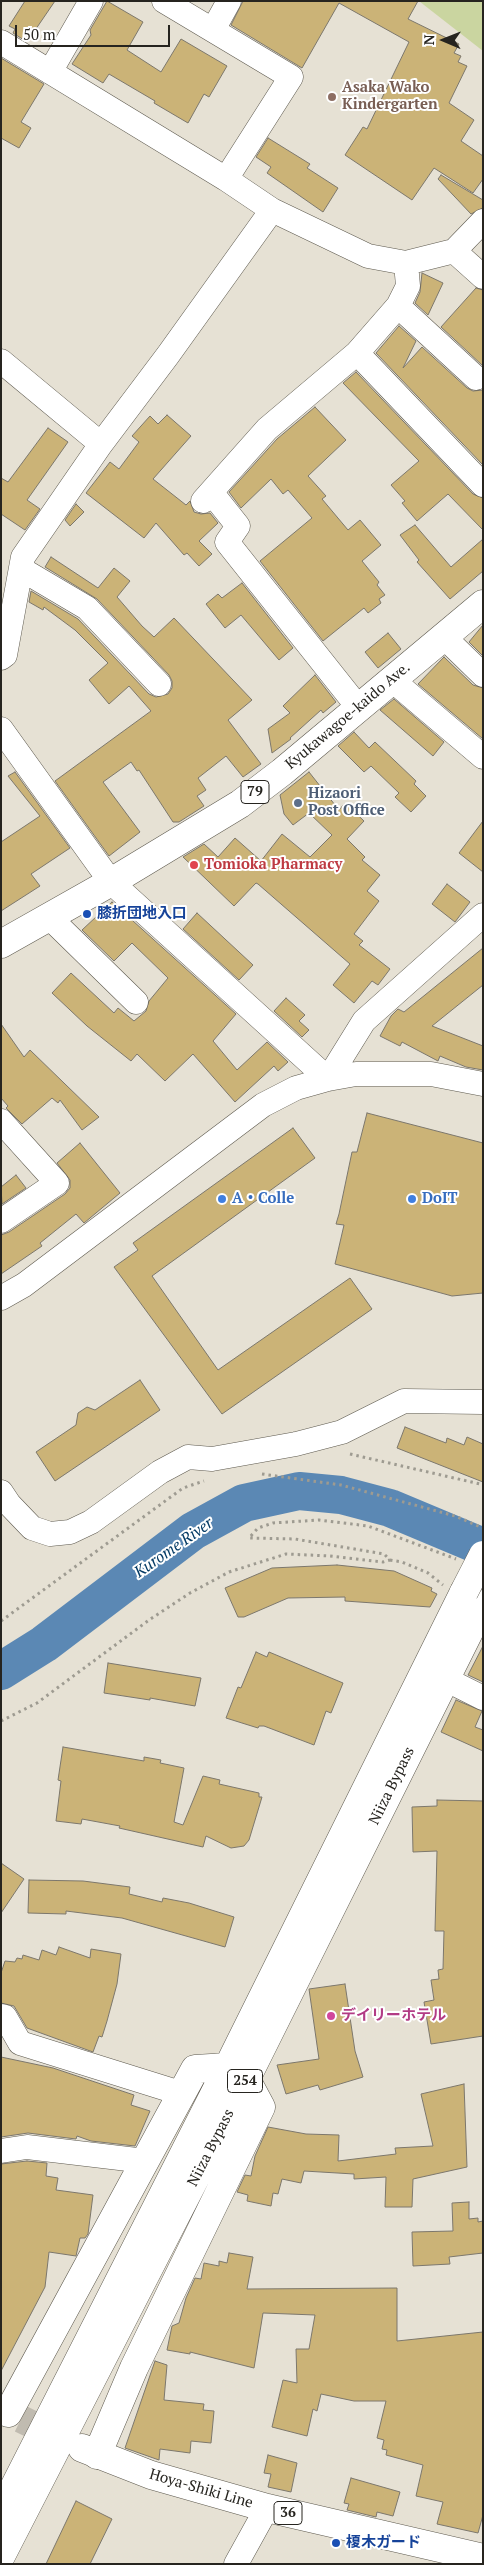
<!DOCTYPE html>
<html>
<head>
<meta charset="utf-8">
<style>
	body { margin:0 }
	#map { position:relative; width:484px; height:2565px; overflow:hidden; background:#e6e1d4; font-family:"PT Serif",serif }
	canvas { display:block }
	.frame { position:absolute; inset:0; border:2px solid #26241f; pointer-events:none }
	.north { position:absolute; left:419px; top:15px; width:50px; height:50px; -webkit-text-stroke:4px #fff; paint-order:stroke; rotate:271deg; font-size:14px; font-weight:700; line-height:20px; text-align:center; color:#26241f }
	.north::after { content:''; display:block; margin:auto; width:18px; height:22px; background:#26241f; clip-path:polygon(50% 0,100% 100%,50% 72%,0 100%) }
	.scale { position:absolute; left:15px; top:25px; width:155px; height:22px; box-sizing:border-box; border:2px solid #26241f; border-top:0; padding-left:6px; font-size:15px; line-height:18px; white-space:nowrap; color:#26241f; -webkit-text-stroke:4px #fff; paint-order:stroke }
</style>
</head>
<body>
<div id="map">
<canvas width="484" height="2565"></canvas>
<div class="frame"></div>
<div class="north">N</div>
<div class="scale">50 m</div>
</div>
<script>
const g = document.querySelector('canvas').getContext('2d');
g.lineJoin = 'round';
function paint(path, color) {
  g.fillStyle = color;
  g.fill(path, 'evenodd');
}
function poly(rows) {
  const path = new Path2D();
  for (const r of rows) {
    path.moveTo(r[0], r[1]);
    for (let i = 2; i < r.length; i += 2) path.lineTo(r[i], r[i + 1]);
  }
  return path;
}
function strokePath(path, color, width, dash) {
  g.strokeStyle = color;
  g.lineWidth = width;
  g.lineCap = dash ? 'butt' : 'round';
  g.setLineDash(dash || []);
  g.stroke(path);
}
function drawText(font, color, halo, rows, align = 'center') {
  g.font = font + ' "PT Serif","Noto Sans JP",serif';
  g.lineWidth = 4;
  g.setLineDash([]);
  g.textBaseline = 'middle';
  g.strokeStyle = halo;
  g.fillStyle = color;
  for (const [text, x, y, turn = 0] of rows) {
    g.save();
    g.translate(x, y);
    g.rotate((+turn || 0) * Math.PI / 180);
    g.textAlign = isNaN(turn) ? turn : align;
    if (halo) g.strokeText(text, 0, 0);
    g.fillText(text, 0, 0);
    g.restore();
  }
}
paint(poly([
	[419,1,483,1,483,51,424,5]
]), '#cad5a0');
strokePath(poly([
	[1,1671,44,1644,193,1531,244,1503,299,1491,341,1495,390,1508,483,1547]
]), '#5b88b4', 38);
const building = poly([
	[25,1,55,1,27,42,13,33,15,29,9,26,25,1],
	[107,1,143,22,127,50,161,72,181,39,227,66,209,97,204,94,188,123,154,103,155,101,109,74,103,83,72,64,91,35,90,30,107,1],
	[243,1,418,1,408,19,459,44,454,53,461,56,458,62,467,66,449,103,474,120,461,141,483,156,483,179,473,193,434,168,412,200,345,155,363,127,367,129,409,42,339,3,302,68,231,25,243,1],
	[1,58,44,84,21,122,31,128,19,148,1,138,1,58],
	[268,138,310,164,307,168,338,188,323,212,267,173,271,167,256,157,268,138],
	[441,175,483,200,483,208,471,214,438,179,441,175],
	[422,273,443,283,428,315,415,303,420,292,422,273],
	[476,288,483,290,483,366,441,327,476,288],
	[399,326,416,341,403,368,422,347,467,388,473,391,483,390,483,465,376,353,399,326],
	[356,372,473,494,483,498,483,530,448,494,417,521,402,503,405,501,391,485,419,461,343,383,356,372],
	[315,407,346,440,308,476,326,496,322,499,348,530,360,520,381,545,362,561,379,582,377,585,385,595,379,599,381,603,368,613,364,608,323,641,260,561,312,518,288,490,283,494,271,479,241,508,229,492,277,439,315,407],
	[167,415,191,436,153,479,186,505,190,501,194,512,201,514,210,513,218,523,199,541,212,554,199,566,187,553,184,555,156,523,144,538,86,493,110,462,119,469,139,442,132,436,150,416,158,424,167,415],
	[48,428,68,442,27,500,40,509,25,530,1,514,1,478,8,482,48,428],
	[76,504,84,512,70,526,65,520,76,504],
	[415,525,451,567,483,539,483,571,450,599,417,562,419,560,400,535,415,525],
	[51,557,98,588,114,568,130,581,117,597,142,626,154,637,174,618,252,700,228,720,261,764,243,777,226,756,198,778,206,790,197,796,204,806,179,822,173,822,139,770,137,771,131,762,103,782,140,832,109,856,55,781,151,711,129,686,109,704,89,680,108,663,75,630,44,607,43,610,29,602,31,591,78,619,149,694,156,697,168,694,172,688,172,681,169,675,97,599,45,567,51,557],
	[242,583,293,648,279,660,241,615,225,628,206,604,218,594,222,598,242,583],
	[483,625,483,656,469,642,483,625],
	[388,633,401,649,378,668,365,652,388,633],
	[444,657,473,685,483,688,483,739,418,684,444,657],
	[315,675,336,702,323,713,321,710,290,738,291,739,272,753,268,729,290,713,283,706,315,675],
	[394,699,444,742,433,756,380,710,394,699],
	[354,732,369,748,375,742,416,781,414,784,426,796,411,812,395,797,399,793,371,766,364,772,338,746,354,732],
	[15,772,70,848,31,874,40,886,1,911,1,842,40,816,8,776,15,772],
	[309,772,339,810,345,803,364,821,347,839,365,857,362,860,380,875,367,891,379,901,354,934,363,941,359,945,390,969,378,985,372,981,354,1003,333,985,350,964,258,884,256,883,234,906,183,857,204,844,218,857,235,838,261,861,282,834,310,857,332,835,309,813,293,825,284,814,280,795,309,772],
	[483,821,483,872,459,853,483,821],
	[447,884,470,902,455,922,432,904,447,884],
	[112,902,236,1014,213,1041,237,1070,267,1042,288,1062,278,1071,274,1066,235,1102,193,1054,165,1081,137,1054,131,1061,87,1026,52,993,71,973,114,1013,118,1008,134,1021,146,1011,149,1001,168,978,132,943,114,961,82,930,112,902],
	[197,913,253,965,239,980,183,929,197,913],
	[483,948,483,985,432,1026,483,1046,483,1070,466,1067,440,1056,438,1061,402,1042,400,1046,380,1036,391,1016,398,1009,404,1012,483,948],
	[286,998,305,1015,299,1021,309,1030,302,1037,274,1011,286,998],
	[1,1024,24,1057,30,1050,99,1117,82,1130,60,1100,58,1103,52,1098,22,1124,6,1108,8,1106,1,1098,1,1024],
	[367,1113,483,1143,483,1293,452,1296,335,1264,344,1225,336,1224,339,1214,352,1152,357,1152,367,1113],
	[293,1128,315,1158,152,1276,218,1370,350,1278,372,1309,222,1414,114,1267,138,1250,133,1243,293,1128],
	[80,1143,120,1193,84,1223,76,1214,40,1243,42,1246,1,1274,1,1235,9,1232,65,1194,70,1188,70,1180,57,1163,80,1143],
	[16,1175,26,1188,2,1204,1,1187,16,1175],
	[140,1380,160,1410,55,1481,36,1452,76,1425,78,1413,87,1407,95,1410,140,1380],
	[405,1427,446,1443,447,1438,464,1445,467,1437,483,1444,483,1482,397,1448,405,1427],
	[337,1565,394,1571,432,1588,431,1591,437,1594,430,1607,345,1601,345,1597,288,1598,244,1617,238,1617,225,1588,272,1568,337,1565],
	[483,1646,483,1682,468,1675,483,1646],
	[256,1652,267,1657,269,1652,343,1683,331,1713,326,1711,314,1745,264,1726,259,1726,258,1728,226,1718,238,1687,241,1688,256,1652],
	[108,1663,201,1678,195,1706,150,1698,150,1700,104,1693,108,1663],
	[456,1700,482,1711,475,1727,483,1730,483,1751,441,1732,456,1700],
	[63,1747,144,1761,144,1757,161,1760,160,1763,184,1768,174,1822,183,1825,203,1776,220,1780,219,1784,259,1793,259,1797,262,1797,249,1840,244,1846,231,1848,206,1836,203,1847,119,1828,120,1826,82,1819,81,1824,56,1821,61,1781,58,1780,63,1747],
	[437,1800,483,1801,483,2036,431,2044,424,2002,434,2000,431,1980,439,1979,438,1970,443,1969,444,1931,435,1931,437,1851,413,1852,412,1807,437,1806,437,1800],
	[1,1863,24,1879,1,1913,1,1863],
	[29,1880,83,1881,130,1887,129,1894,162,1902,163,1898,189,1903,234,1917,225,1947,122,1918,66,1911,66,1914,28,1913,29,1880],
	[59,1947,90,1958,91,1949,121,1954,117,1984,107,2021,102,2037,99,2036,93,2052,27,2028,14,2006,1,2003,1,1973,5,1961,15,1962,17,1958,22,1959,23,1955,39,1960,42,1950,56,1955,59,1947],
	[345,1984,355,2051,363,2077,320,2090,318,2085,286,2094,277,2065,319,2059,309,1989,345,1984],
	[1,2057,53,2068,134,2095,131,2105,150,2111,135,2146,91,2141,77,2136,76,2139,28,2133,1,2137,1,2057],
	[464,2084,467,2167,413,2179,412,2207,385,2207,386,2177,354,2179,354,2174,304,2171,301,2183,282,2179,278,2194,273,2193,271,2206,247,2201,248,2195,237,2192,245,2175,251,2176,255,2156,268,2127,306,2134,339,2135,338,2161,396,2154,395,2148,433,2146,421,2094,464,2084],
	[27,2161,47,2163,46,2176,58,2178,56,2190,93,2195,88,2234,85,2238,80,2238,76,2256,49,2252,45,2287,1,2371,1,2164,27,2161],
	[469,2202,469,2219,478,2218,478,2222,483,2221,483,2253,449,2257,450,2264,413,2266,412,2232,453,2231,452,2203,469,2202],
	[229,2253,253,2257,247,2289,397,2288,397,2341,483,2332,483,2515,478,2533,437,2524,443,2502,416,2496,423,2465,386,2455,387,2450,382,2449,384,2440,377,2438,386,2401,354,2401,321,2394,317,2411,313,2409,307,2436,272,2427,283,2380,297,2383,296,2349,309,2349,315,2315,263,2313,254,2368,190,2352,190,2354,167,2350,172,2326,179,2323,186,2298,195,2278,201,2279,204,2263,219,2266,219,2261,227,2263,229,2253],
	[155,2361,167,2365,164,2400,204,2404,203,2410,214,2411,211,2443,191,2441,190,2453,160,2449,159,2460,125,2448,155,2361],
	[268,2455,297,2463,291,2492,268,2487,271,2474,264,2473,268,2455],
	[351,2478,400,2492,393,2516,377,2512,376,2517,347,2510,349,2504,344,2503,351,2478],
	[76,2501,112,2519,90,2564,46,2564,76,2501]
]);
paint(building, '#cbb377');
strokePath(building, '#7c776c', 1);
strokePath(poly([
	[21,2419,64,2440]
]), '#c0bbb0', 28, [28, 14]);
const minor = poly([
	[164,1,291,77,226,179],
	[213,30,229,1],
	[1,42,226,179,272,210,368,256,406,263,454,251,483,221],
	[50,72,91,1],
	[454,251,483,277],
	[398,306,476,378],
	[357,353,483,485],
	[1,361,101,444],
	[211,492,238,526,227,542,358,707],
	[203,501,267,429,357,353,398,306,408,286,406,263],
	[21,569,87,608,159,684],
	[444,637,483,675],
	[1,658,5,655,23,557,101,444,168,355,272,210],
	[391,679,483,757],
	[1,729,111,882,328,1079,364,1021,483,915],
	[49,917,136,1002],
	[1,1121,57,1183,1,1221],
	[1,1298,24,1285,263,1105,296,1088,328,1079,356,1074,431,1074,483,1084],
	[1,1492,9,1504,32,1528,50,1534,70,1532,91,1522,160,1472,188,1457,212,1459,296,1444,342,1432,404,1401,483,1402],
	[445,1679,483,1698],
	[1,2016,5,2017,20,2043,180,2093],
	[1,2151,27,2147,145,2161],
	[236,2564,267,2508]
]);
const major = poly([
	[1,944,111,882,240,804,282,772,483,604],
	[82,2448,151,2475,267,2508,483,2558]
]);
const highway = poly([
	[8,2413,195,2069,228,2067],
	[97,2455,134,2368,261,2107,246,2079],
	[1,2513,228,2067,464,1592],
	[1,2556,246,2079,483,1604]
]);
strokePath(minor, '#5d594e', 25);
strokePath(major, '#5d594e', 29);
strokePath(highway, '#5d594e', 29);
strokePath(poly([
	[350,1454,480,1484],
	[262,1474,341,1485,455,1516,483,1528],
	[390,1560,402,1562,428,1573,443,1585],
	[1,1621,183,1488,204,1481],
	[1,1721,37,1703,149,1620,190,1593,229,1572,286,1554,330,1556,383,1562,390,1560,384,1554,295,1539,249,1538,258,1528,273,1523,319,1520,368,1526,456,1559]
]), '#9e9b91', 3, [2.5, 4]);
strokePath(minor, '#fff', 24);
strokePath(major, '#fff', 28);
strokePath(highway, '#fff', 28);
const highwayBridge = poly([
	[464,1592,483,1555]
]);
strokePath(highwayBridge, '#5d594e', 29, []);
strokePath(highwayBridge, '#fff', 28);
for (const [x, y, r, color] of [
	[332,97,5,"#8d6e63"],
	[298,803,5,"#5c6f8a"],
	[194,865,5,"#e0444e"],
	[87,914,5,"#1a4fb4"],
	[222,1199,5,"#3f7fe0"],
	[412,1199,5,"#3f7fe0"],
	[331,2016,5,"#d1479c"],
	[336,2543,5,"#1a4fb4"]
]) {
  const dot = new Path2D();
  dot.arc(x, y, r, 0, 2 * Math.PI);
  g.fillStyle = color;
  g.fill(dot);
  strokePath(dot, '#fff', 2);
}
for (const [x, y, w] of [
	[255,792,28],
	[245,2081,35],
	[288,2513,28]
]) {
  const box = new Path2D();
  box.roundRect(x - w / 2, y - 11.5, w, 23, 4);
  g.fillStyle = '#fff';
  g.fill(box);
  strokePath(box, '#26241f', 1);
}
drawText('bold 14px', '#26241f', null, [
	["79",255,792],
	["254",245,2081],
	["36",288,2513]
]);
drawText('bold 15px', '#785e54', '#fff', [
	["Asaka Wako",342,88],
	["Kindergarten",342,105]
], 'left');
drawText('15px', '#26241f', '#fff', [
	["Kyukawagoe-kaido Ave.",348,716,-40],
	["Niiza Bypass",392,1786,-64],
	["Niiza Bypass",211,2148,-63],
	["Hoya-Shiki Line",201,2489,16]
]);
drawText('bold 15px', '#4e5e75', '#fff', [
	["Hizaori",308,794],
	["Post Office",308,811]
], 'left');
drawText('bold 15px', '#be3a42', '#fff', [
	["Tomioka Pharmacy",204,865]
], 'left');
drawText('bold 15px', '#164399', '#fff', [
	["膝折団地入口",97,914],
	["榎木ガード",346,2543]
], 'left');
drawText('bold 15px', '#366cbe', '#fff', [
	["A・Colle",232,1199],
	["DoIT",422,1199]
], 'left');
drawText('bold 15px', '#b23c85', '#fff', [
	["デイリーホテル",341,2016]
], 'left');
drawText('italic 16px', '#063c66', '#fff', [
	["Kurome River",174,1548,-35]
]);
</script>
</body>
</html>
